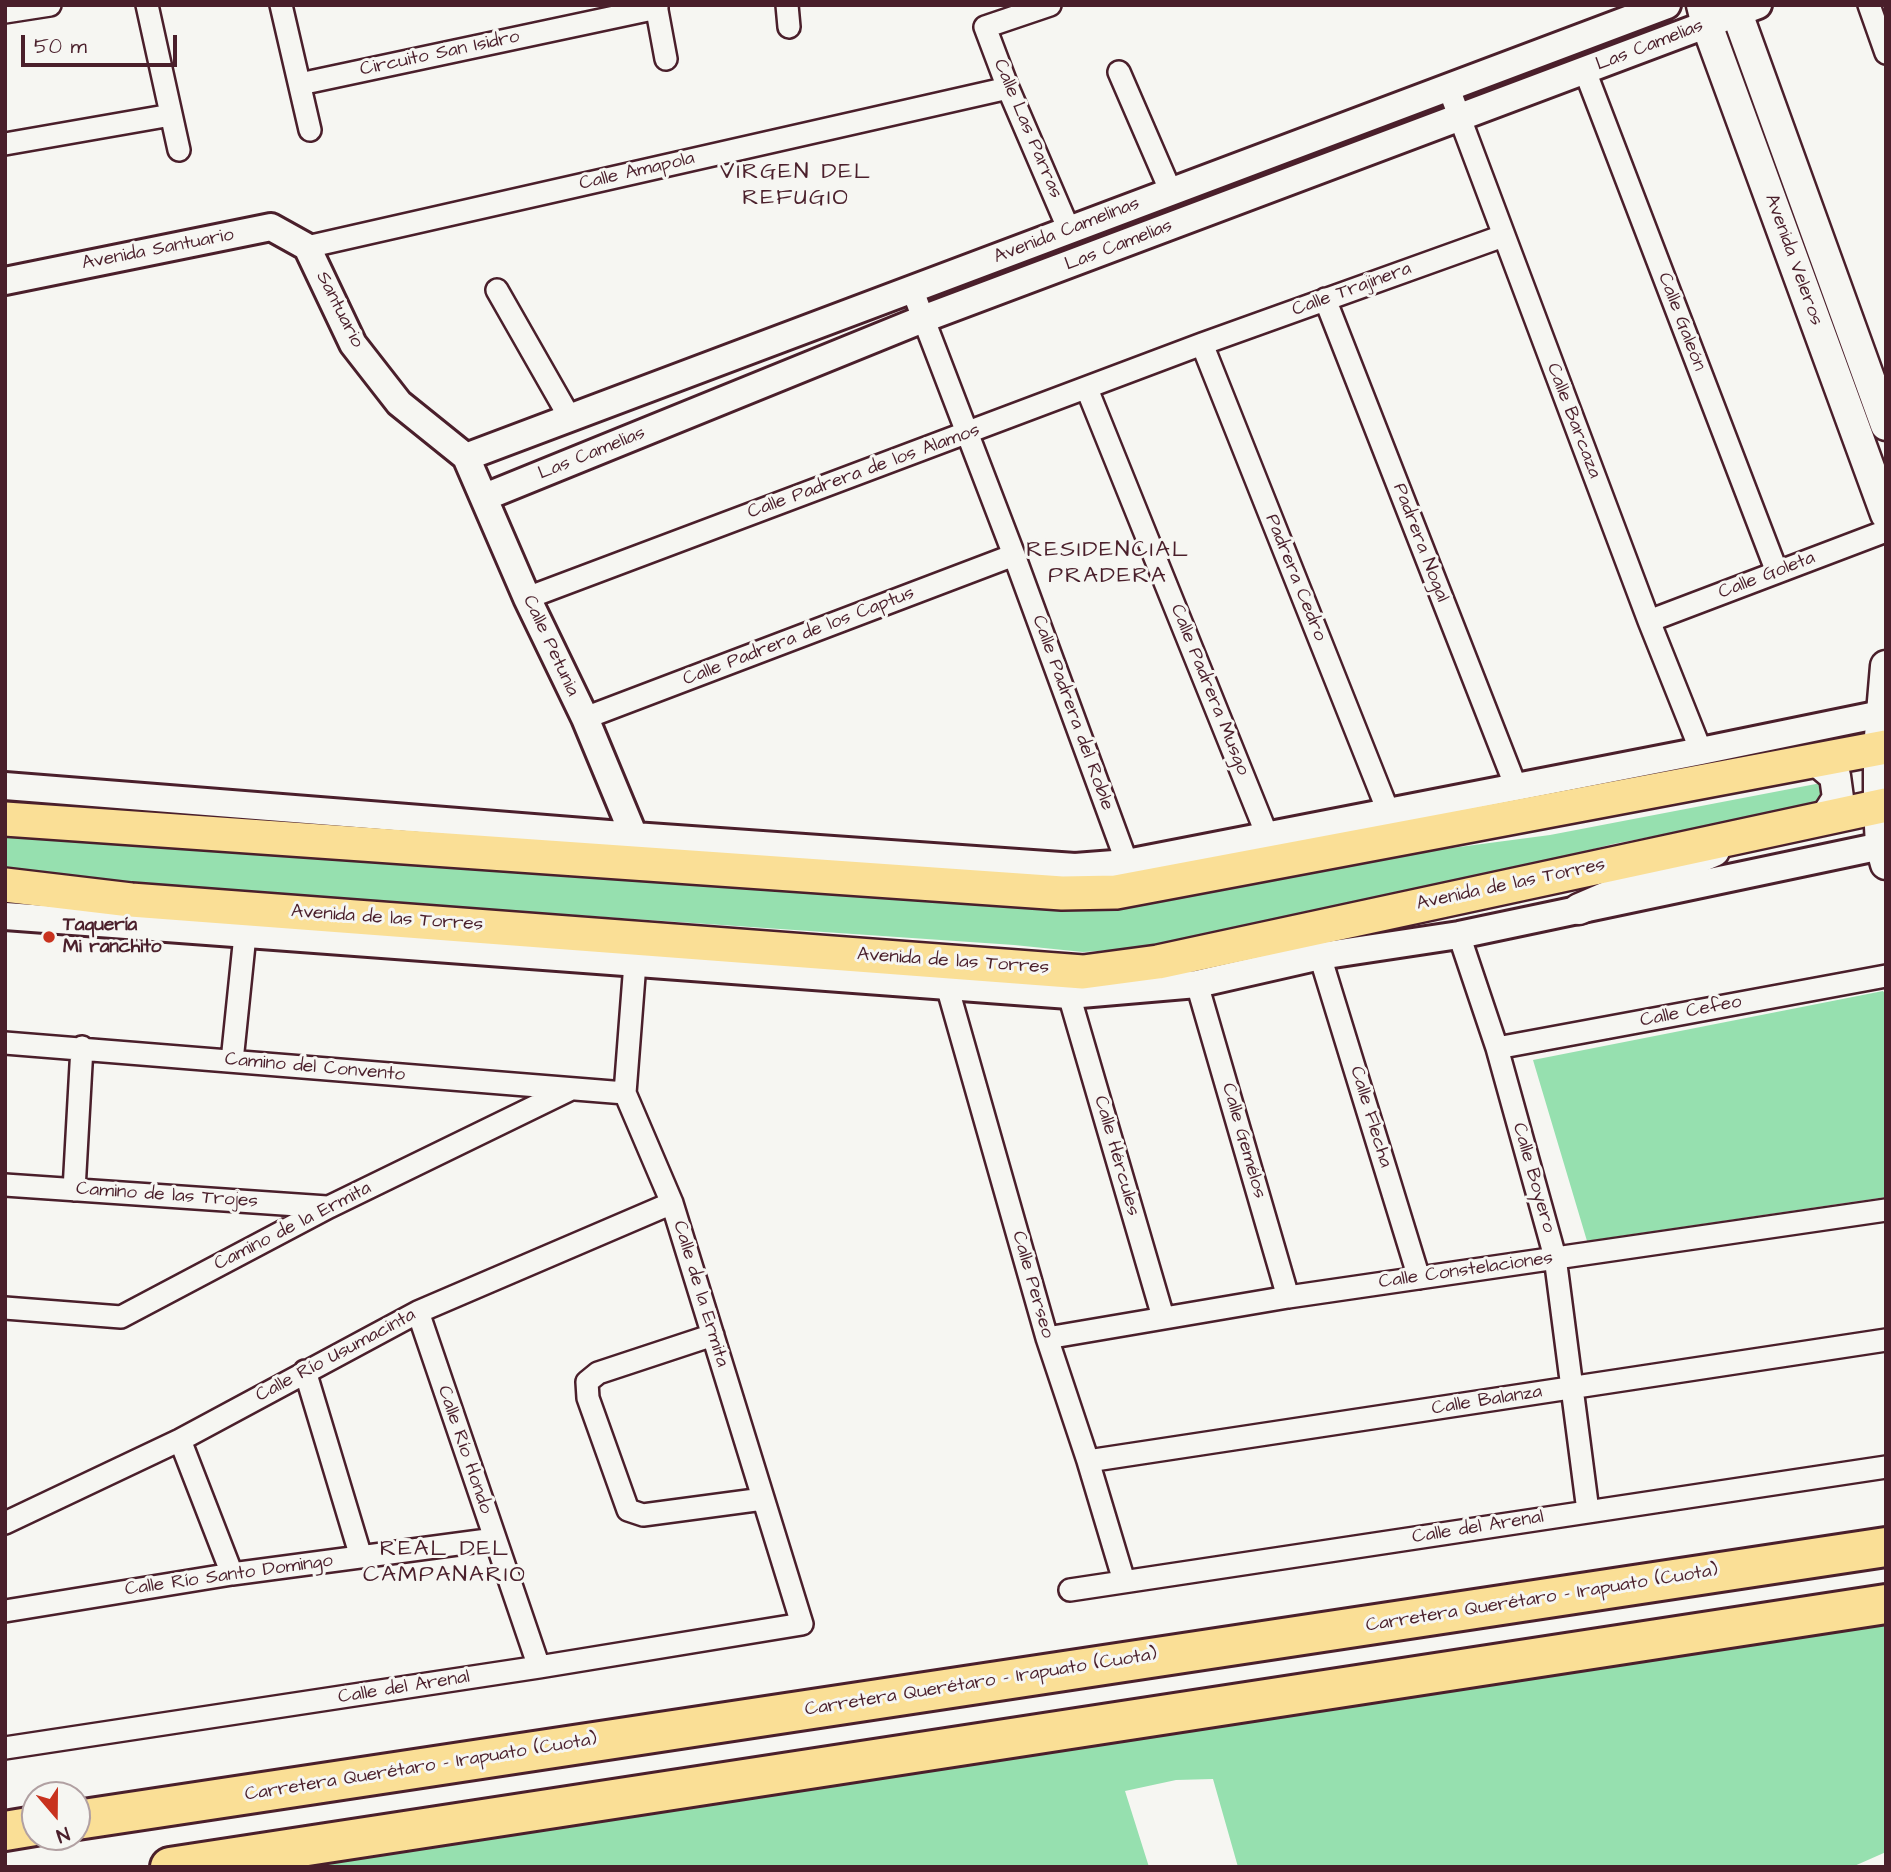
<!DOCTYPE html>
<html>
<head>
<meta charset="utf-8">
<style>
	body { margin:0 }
	#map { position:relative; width:1891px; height:1872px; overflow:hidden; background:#f6f6f2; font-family:"Architects Daughter",sans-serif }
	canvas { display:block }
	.frame { position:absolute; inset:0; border:7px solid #4a1f2b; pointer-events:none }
	.north { position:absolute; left:21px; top:1781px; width:70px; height:70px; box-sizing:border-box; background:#f6f6f2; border:2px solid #b1a0a2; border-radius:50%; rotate:160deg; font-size:19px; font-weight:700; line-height:28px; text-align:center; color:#4a1f2b }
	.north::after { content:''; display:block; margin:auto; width:24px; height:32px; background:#c8321e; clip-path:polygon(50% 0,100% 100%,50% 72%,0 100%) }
	.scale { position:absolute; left:21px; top:35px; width:156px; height:32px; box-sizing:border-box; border:4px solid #4a1f2b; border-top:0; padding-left:9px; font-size:21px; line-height:24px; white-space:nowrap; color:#4a1f2b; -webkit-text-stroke:5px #f6f6f2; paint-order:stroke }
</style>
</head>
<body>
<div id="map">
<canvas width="1891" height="1872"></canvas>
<div class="frame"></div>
<div class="north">N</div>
<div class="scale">50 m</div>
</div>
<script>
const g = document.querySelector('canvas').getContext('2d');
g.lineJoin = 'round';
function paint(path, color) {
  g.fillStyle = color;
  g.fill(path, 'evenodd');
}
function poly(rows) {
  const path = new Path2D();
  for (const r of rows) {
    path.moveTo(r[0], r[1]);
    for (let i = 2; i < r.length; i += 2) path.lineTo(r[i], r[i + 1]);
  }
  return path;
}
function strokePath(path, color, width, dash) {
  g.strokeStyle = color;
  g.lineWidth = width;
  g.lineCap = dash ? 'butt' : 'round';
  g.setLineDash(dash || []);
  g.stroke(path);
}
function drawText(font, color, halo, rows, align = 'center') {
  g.font = font + ' "Architects Daughter",sans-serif';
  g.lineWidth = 6;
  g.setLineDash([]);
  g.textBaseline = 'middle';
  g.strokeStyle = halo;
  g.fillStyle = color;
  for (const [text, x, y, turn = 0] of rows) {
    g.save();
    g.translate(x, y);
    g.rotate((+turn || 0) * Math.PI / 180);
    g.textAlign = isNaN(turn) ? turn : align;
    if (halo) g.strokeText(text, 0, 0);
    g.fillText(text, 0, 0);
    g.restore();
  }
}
paint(poly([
	[1821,783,1826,791,1819,805,1613,844,1412,896,1143,948,1083,952,1014,945,5,876,5,830,439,862,1391,856,1550,835],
	[1883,991,1886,995,1886,1197,1587,1241,1533,1060],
	[1886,1620,1886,1852,1852,1867,1238,1867,1213,1779,1176,1780,1125,1791,1149,1867,262,1867]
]), '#96e0af');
const minor = poly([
	[147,5,179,150],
	[281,5,310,130],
	[656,5,666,59],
	[787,5,789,27],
	[1050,5,985,27,1008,88,1069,230],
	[1869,5,1886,53],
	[5,12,50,5],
	[1585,71,1777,572],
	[1119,72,1171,192],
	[300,84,657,8],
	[1449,89,1649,621,1701,751],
	[5,144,171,115],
	[307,247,1008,88],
	[912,289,1014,555,1127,863],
	[497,290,570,418],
	[1325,299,1516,787],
	[1202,344,1388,811],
	[1087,389,1267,835],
	[527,598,1202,344,1503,236],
	[1649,621,1886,531],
	[585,718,1014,555],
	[1459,935,1497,1048,1555,1257,1588,1511],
	[1320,956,1419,1278],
	[1197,984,1288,1297],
	[947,986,1047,1338,1088,1461,1124,1581],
	[1069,995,1163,1317],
	[5,1043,625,1093],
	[1497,1048,1886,976],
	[232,1061,245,935],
	[5,1185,327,1207],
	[74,1190,82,1047],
	[5,1308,121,1317,329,1207,569,1090],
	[418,1312,539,1667],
	[713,1335,598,1373,587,1382,588,1398,628,1510,643,1515,763,1499],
	[1047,1338,1288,1297,1886,1210],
	[305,1371,361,1557],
	[180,1440,232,1574],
	[1088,1461,1886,1340],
	[5,1523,180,1440,418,1312,672,1203],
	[1070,1590,1886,1467],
	[5,1611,232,1574,495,1539],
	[5,1748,539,1667,802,1624,672,1203,625,1093,635,963]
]);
const tertiary = poly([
	[5,281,271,227,307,247,353,344,399,403,466,457,527,598,585,718,634,836],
	[466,457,1667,5],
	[485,497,923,319,1758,5],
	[5,786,634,836,1075,867,1127,863,1701,751,1886,713],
	[5,916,1069,995,1197,984,1320,956,1459,935,1886,845]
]);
const secondary = poly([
	[1702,5,1707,25,1886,514],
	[1734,5,1886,425],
	[1886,666,1879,748,1879,807,1881,846,1886,864],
	[1816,760,1835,776,1838,798,1826,817],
	[1579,909,1714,851]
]);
const primary = poly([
	[5,819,1062,893,1116,892,1886,747],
	[5,885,131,900,1083,972,1158,962,1886,805]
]);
const motorway = poly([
	[77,1820,1886,1547],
	[5,1831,35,1826],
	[170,1867,1886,1604]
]);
strokePath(minor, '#4a1f2b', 26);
strokePath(tertiary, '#4a1f2b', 32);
strokePath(secondary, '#4a1f2b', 35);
strokePath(primary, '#4a1f2b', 38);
strokePath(motorway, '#4a1f2b', 44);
strokePath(minor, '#f6f6f2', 21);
strokePath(tertiary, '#f6f6f2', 26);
strokePath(secondary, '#f6f6f2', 30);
strokePath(primary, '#fadf96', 33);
strokePath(motorway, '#fadf96', 38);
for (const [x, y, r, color] of [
	[49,937,7,"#c8321e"]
]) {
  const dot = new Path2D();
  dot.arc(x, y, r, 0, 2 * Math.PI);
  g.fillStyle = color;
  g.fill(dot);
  strokePath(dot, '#f6f6f2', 2.5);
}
drawText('19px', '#4a1f2b', '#f6f6f2', [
	["Las Camelias",1650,46,-21],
	["Circuito San Isidro",440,54,-12],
	["Calle Las Parras",1027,129,67],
	["Calle Amapola",637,172,-13],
	["Avenida Camelinas",1067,231,-21],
	["Las Camelias",1119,246,-21],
	["Avenida Santuario",158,250,-11],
	["Avenida Veleros",1793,260,70],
	["Calle Trajinera",1352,290,-20],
	["Santuario",339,310,63],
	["Calle Galeón",1681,322,69],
	["Calle Barcaza",1573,421,69],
	["Las Camelias",592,454,-22],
	["Calle Padrera de los Alamos",864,472,-20],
	["Padrera Nogal",1420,543,69],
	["Calle Goleta",1767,576,-21],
	["Padrera Cedro",1295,578,68],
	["Calle Padrera de los Captus",799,637,-21],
	["Calle Petunia",550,646,65],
	["Calle Padrera Musgo",1209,690,68],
	["Calle Padrera del Roble",1072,713,70],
	["Avenida de las Torres",1511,885,-12],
	["Avenida de las Torres",387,919,4],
	["Avenida de las Torres",953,962,4],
	["Calle Cefeo",1691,1012,-11],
	["Camino del Convento",315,1068,5],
	["Calle Flecha",1370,1117,73],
	["Calle Gemélos",1243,1141,74],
	["Calle Hércules",1116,1156,74],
	["Calle Boyero",1533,1178,74],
	["Camino de las Trojes",167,1196,4],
	["Camino de la Ermita",293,1227,-27],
	["Calle Constelaciones",1466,1271,-8],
	["Calle Perseo",1032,1285,74],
	["Calle de la Ermita",700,1294,73],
	["Calle Río Usumacinta",336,1356,-28],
	["Calle Balanza",1487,1401,-9],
	["Calle Río Hondo",464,1450,71],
	["Calle del Arenal",1478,1528,-9],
	["Calle Río Santo Domingo",229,1576,-8],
	["Carretera Querétaro - Irapuato (Cuota)",1542,1599,-9],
	["Carretera Querétaro - Irapuato (Cuota)",981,1683,-9],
	["Calle del Arenal",404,1688,-9],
	["Carretera Querétaro - Irapuato (Cuota)",421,1768,-9]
]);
drawText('bold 19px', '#4a1f2b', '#f6f6f2', [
	["Taquería",63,926],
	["Mi ranchito",63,948]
], 'left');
g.letterSpacing = '2px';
drawText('23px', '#4a1f2b', '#f6f6f2', [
	["VIRGEN DEL",796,173],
	["REFUGIO",796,199],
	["RESIDENCIAL",1108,551],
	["PRADERA",1108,577],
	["REAL DEL",445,1550],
	["CAMPANARIO",445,1576]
]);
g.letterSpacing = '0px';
</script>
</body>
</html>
